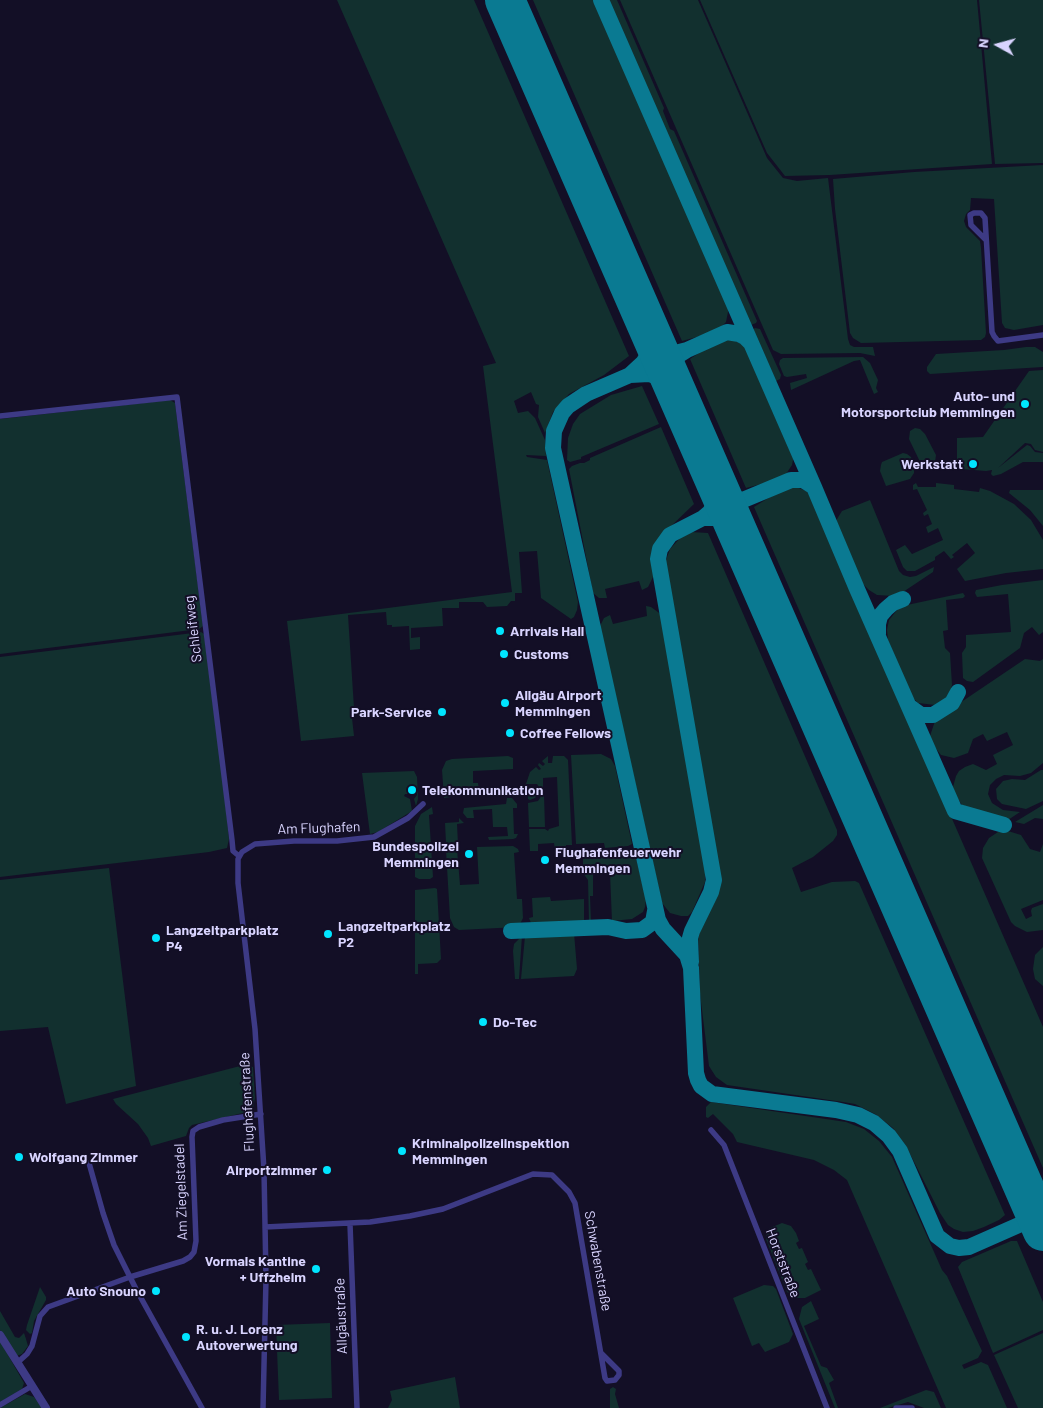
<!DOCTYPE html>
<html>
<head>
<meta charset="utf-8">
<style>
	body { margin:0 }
	#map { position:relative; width:1043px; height:1408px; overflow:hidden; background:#130f26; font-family:Barlow,sans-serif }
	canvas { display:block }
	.north { position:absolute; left:973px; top:20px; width:50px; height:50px; -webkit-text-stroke:4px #130f26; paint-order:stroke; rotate:277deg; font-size:14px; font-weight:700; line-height:20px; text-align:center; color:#d9d4ff }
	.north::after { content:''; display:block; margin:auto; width:18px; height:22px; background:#d9d4ff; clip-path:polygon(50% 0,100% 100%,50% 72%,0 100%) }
</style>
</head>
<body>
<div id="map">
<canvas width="1043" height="1408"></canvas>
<div class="north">N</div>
</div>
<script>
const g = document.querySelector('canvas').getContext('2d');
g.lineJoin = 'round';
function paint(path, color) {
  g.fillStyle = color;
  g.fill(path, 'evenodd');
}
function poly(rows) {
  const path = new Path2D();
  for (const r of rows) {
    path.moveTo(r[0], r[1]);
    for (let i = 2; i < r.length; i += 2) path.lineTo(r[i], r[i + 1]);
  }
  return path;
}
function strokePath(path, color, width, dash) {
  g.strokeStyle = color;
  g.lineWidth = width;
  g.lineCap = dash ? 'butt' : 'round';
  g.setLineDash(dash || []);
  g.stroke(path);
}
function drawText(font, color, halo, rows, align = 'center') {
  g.font = font + ' Barlow,sans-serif';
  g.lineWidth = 4;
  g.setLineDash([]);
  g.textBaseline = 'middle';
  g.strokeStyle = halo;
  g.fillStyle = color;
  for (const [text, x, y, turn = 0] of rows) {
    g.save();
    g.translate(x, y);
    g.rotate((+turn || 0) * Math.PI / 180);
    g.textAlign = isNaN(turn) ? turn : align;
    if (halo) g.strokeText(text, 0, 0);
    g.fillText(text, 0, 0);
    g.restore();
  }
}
paint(poly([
	[337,0,474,0,629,356,604,375,569,394,553,412,545,433,538,417,539,405,536,404,531,392,514,401,518,413,528,411,535,418,545,440,546,456,526,455,527,457,547,460,578,602,577,610,574,617,571,619,541,598,537,551,519,552,522,593,515,593,515,601,511,601,507,606,487,607,483,602,459,602,459,608,442,608,443,626,411,628,411,638,420,637,420,649,410,650,409,626,392,627,392,625,387,625,386,612,348,615,354,708,358,708,351,709,354,736,301,741,287,621,512,592,483,366,496,363],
	[533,0,594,0,729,307,726,322,718,330,708,334,682,341],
	[607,0,617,0,664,108,663,111,670,129,674,131,757,321,756,323,751,325,748,322],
	[620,0,698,0,767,158,783,178,797,181,828,178,848,339,850,345,854,347,873,347,875,356,860,353,781,354,773,350],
	[700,0,977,0,992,164,830,175,785,176,767,153],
	[979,0,1043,0,1043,163,995,164],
	[1043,165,1043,325,1014,330,1005,328,1002,323,994,199,971,198,970,210,966,214,964,221,966,227,980,241,981,248,986,333,985,337,981,340,861,343,853,338,850,333,835,209,833,179,914,172],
	[755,328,760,329,781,375,780,379,776,381,772,380,751,331],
	[730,339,742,344,747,348,794,455,792,465,784,477,773,481,746,488,690,359,712,344],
	[1026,347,1035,347,1043,352,1043,367,930,374,927,371,927,367,936,354,1004,350],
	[863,357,870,363,878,380,876,388,878,392,874,394,860,360,854,361,791,390,790,383,807,378,806,374,787,377,784,376,779,364,780,360,783,358],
	[1043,370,1043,452,1035,450,1031,444,1025,443,998,468,1027,445,1030,446,1035,452,1043,453,1043,462,1023,462,1001,474,993,476,991,474,992,470,986,471,962,469,962,458,957,459,957,438,983,437,1029,371],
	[642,386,659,424,581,457,581,459,570,462,567,460,568,438,573,424,580,414,611,395],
	[170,400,175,403,203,626,199,629,0,654,0,419],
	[661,427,694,504,666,531,658,541,654,553,654,575,648,587,642,590,639,581,605,589,607,598,599,598,593,593,569,469,572,466,580,463,584,463,590,460,590,458],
	[915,428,920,429,925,434,936,455,935,462,931,466,924,467,922,466,909,439,910,431],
	[903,453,907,454,911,457,914,465,914,473,910,479,886,486,880,471,881,465,882,462],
	[916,483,918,487,936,487,936,483,954,485,954,489,979,492,980,488,990,491,1014,504,1031,520,1043,540,1043,569,1006,573,965,581,957,569,975,553,967,543,952,555,954,557,951,559,944,551,935,557,935,560,915,571,907,571,903,567,896,550,905,545,912,554,943,540,938,528,928,533,926,527,932,524,928,514,924,516,923,513,927,510,917,489,913,490,913,485],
	[794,486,806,491,811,496,1043,1027,1043,1168,754,507,781,490],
	[1010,490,1043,490,1043,526,1030,510,1009,493],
	[870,500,899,571,903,575,910,577,916,576,934,567,933,572,900,594,894,596,877,595,869,590,861,582,836,525,837,519,842,511],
	[691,532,708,533,837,830,837,835,833,841,813,857,792,868,801,892,832,882,855,881,859,883,1005,1215,999,1220,984,1227,973,1231,963,1232,954,1229,948,1225,940,1213,906,1146,893,1128,875,1114,855,1104,843,1102,727,1085,716,1077,709,1066,700,994,698,931,719,888,720,873,666,568,666,560,670,549,681,537],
	[1043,580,1043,632,1039,635,1032,627,1024,633,1020,648,973,682,967,681,963,678,962,653,966,647,966,635,1011,632,1008,594,977,597,975,593,976,590,1002,585],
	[963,593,965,596,963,598,946,600,948,630,943,631,945,648,950,653,952,685,950,692,947,698,935,705,918,703,911,696,888,640,887,630,889,620,898,609,907,605],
	[646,606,651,607,662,615,701,835,705,871,705,882,692,912,688,916,681,916,670,913,662,903,600,626,604,618,610,615,613,624,647,616],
	[201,632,204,634,224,790,229,839,227,848,209,852,0,877,0,657],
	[1025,659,1040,661,1043,659,1043,763,1031,773,1020,776,1004,775,996,779,990,785,988,794,992,803,1003,810,1020,812,1008,820,962,805,955,795,953,787,956,776,959,771,965,767,973,764,986,770,997,764,993,755,1013,745,1007,732,987,741,983,734,973,739,968,753,954,758,941,755,933,745,930,736,935,721,939,717],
	[601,754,611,759,615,766,632,844,628,846,605,848,604,843,576,844,571,755],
	[508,756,513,758,513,769,473,771,473,783,478,783,479,790,452,793,451,797,444,798,442,770,446,761,452,759],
	[548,756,548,763,552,763,553,756,564,756,568,760,572,845,566,845,566,850,555,850,554,843,538,844,538,851,530,851,529,829,545,829,548,831,549,829,559,826,557,777,543,778,543,790,541,790,537,784,526,784,530,772,536,767,539,770,541,769,538,765,539,763,543,766,545,764,542,761],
	[1041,770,1043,770,1043,801,1026,809,1002,804,997,799,996,789,1003,781,1012,779,1025,780],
	[414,771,417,777,418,799,416,806,414,799,417,795,417,793,415,792,414,788,409,788,409,794,405,794,404,796,410,799,412,811,378,832,370,834,362,773],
	[531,787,537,790,538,794,535,798,530,800,528,799,527,788],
	[542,795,544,795,545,827,529,827,528,803,538,801],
	[507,798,512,798,517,804,517,808,513,808,514,834,518,834,516,838,513,839,489,840,488,837,508,836,507,827,493,827,492,809,473,810,474,818,467,818,463,813,464,808,506,804],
	[1043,805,1043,819,1035,818,1024,824,1015,822],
	[432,807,433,814,429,815,433,877,430,879,419,879,415,877,415,826,421,814],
	[459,818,464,823,457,824,458,844,447,845,446,843,445,823,459,822],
	[1008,831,1021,835,1030,849,1040,852,1043,844,1043,900,1021,909,1026,919,1032,916,1031,911,1032,908,1043,904,1043,930,1027,932,1015,926,1011,922,982,858,983,848,989,838,998,832],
	[513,846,518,849,519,852,514,853,517,899,522,899,523,918,520,924,518,927,459,930,454,927,450,918,446,850,449,849,457,849,460,885,479,884,477,847],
	[627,852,635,854,646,899,645,907,643,912,632,919,612,921,610,873,593,874,593,896,590,896,591,922,589,922,588,880,583,873,583,855],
	[109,868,136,1086,66,1104,48,1027,0,1031,0,880],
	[435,888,437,889,441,959,437,963,418,964,418,974,415,974,415,890],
	[550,897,551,901,584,899,584,921,534,924,531,923,529,918,533,917,532,898],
	[574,933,577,969,574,976,521,979,525,936],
	[522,936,519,979,515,979,513,951,514,944],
	[1043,947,1043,986,1035,979,1033,969,1035,955],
	[244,1065,253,1067,255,1098,253,1108,247,1112,192,1125,189,1128,186,1136,151,1146,148,1138,138,1124,116,1104,113,1099],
	[711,1102,846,1122,864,1129,879,1141,892,1157,942,1270,947,1276,982,1351,978,1358,962,1365,964,1369,981,1362,988,1365,1007,1408,946,1408,847,1180,834,1170,814,1160,737,1142,733,1134,713,1114,708,1118,706,1117,706,1107],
	[782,1223,791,1226,796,1233,799,1241,796,1243,799,1249,802,1248,808,1262,805,1264,808,1270,811,1269,821,1290,805,1298,796,1298,787,1292,766,1239,767,1231,770,1228],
	[1011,1241,1017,1241,1043,1302,1043,1330,993,1353,958,1267,962,1262],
	[764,1285,773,1286,776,1289,793,1334,789,1342,765,1352,759,1343,752,1346,733,1298],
	[40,1287,46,1297,46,1300,34,1321,32,1333,30,1334,26,1330,27,1325],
	[811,1301,819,1319,804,1326,821,1366,827,1368,834,1380,829,1383,838,1408,835,1408,799,1319,802,1307],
	[0,1311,15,1337,19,1338,24,1333,26,1339,28,1346,22,1354,16,1356,0,1330],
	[330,1323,332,1398,279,1400,276,1325],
	[1043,1333,1043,1408,1018,1408,994,1355],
	[0,1341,24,1383,22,1389,0,1402],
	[455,1377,460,1408,388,1408,392,1400,390,1391],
	[613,1387,616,1389,615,1394,619,1408,610,1408,610,1389],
	[926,1390,934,1392,941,1408,924,1408,908,1402,888,1408,880,1408],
	[25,1394,34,1397,43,1408,0,1408]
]), '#12302f');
strokePath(poly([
	[601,0,814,487,857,589,955,811,1004,825],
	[645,320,650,348,647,357,643,363,630,375,586,394,568,406,562,413,554,431,553,448,658,920,663,929,687,955,691,968,696,1073,698,1080,701,1086,712,1094,836,1110,858,1115,874,1123,889,1136,900,1151,937,1236,950,1246,959,1248,969,1247,1037,1217],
	[654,341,660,347,668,351,675,353,687,350],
	[630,375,649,374,661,378,670,385,680,400],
	[673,384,671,370,675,361,679,355,687,350,727,332,739,334,745,337,750,342],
	[719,489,731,498,743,500,791,480,803,480,814,487],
	[703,518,717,518,724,520,731,525,740,538],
	[878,634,878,624,880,616,886,609,893,603,903,599],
	[910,707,921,715,933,715,952,703,958,692],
	[511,931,608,927,626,931,642,930,653,922,655,911],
	[691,962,690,938,692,931,711,892,714,880,658,559,660,549,670,535,703,518,710,512,714,505,716,498,715,480]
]), '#0a7a92', 16);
strokePath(poly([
	[505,0,1043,1231]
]), '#0a7a92', 40);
strokePath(poly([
	[985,239,971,225,970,215,974,213,981,213,985,218,992,332,994,336,998,341,1043,335],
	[0,416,177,397,232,840,233,851,239,856],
	[711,1130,724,1145,827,1408],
	[89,1163,103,1213,114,1245,136,1289,202,1408],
	[350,1224,357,1408],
	[265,1227,370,1222,410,1216,443,1209,533,1174,552,1175,569,1192,575,1203,605,1378,607,1381,615,1380,619,1375,619,1371,601,1353],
	[17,1363,27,1354,32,1346,40,1316,48,1307,130,1277,183,1261,190,1257,194,1252,196,1241,192,1137,193,1131,199,1127,223,1120,261,1114],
	[0,1405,32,1386],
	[263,1408,266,1279,264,1170,255,1029,238,883,238,859,242,852,255,844,294,841,337,841,374,837,408,818,423,804],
	[896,1408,912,1408]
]), '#3d3a85', 5.5);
strokePath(poly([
	[0,1335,46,1408]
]), '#3d3a85', 8);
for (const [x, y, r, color] of [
	[1025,404,5,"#00e5ff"],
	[973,464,5,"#00e5ff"],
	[500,631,5,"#00e5ff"],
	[504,654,5,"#00e5ff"],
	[505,703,5,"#00e5ff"],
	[442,712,5,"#00e5ff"],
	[510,733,5,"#00e5ff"],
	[412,790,5,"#00e5ff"],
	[469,854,5,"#00e5ff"],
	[545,860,5,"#00e5ff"],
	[328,934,5,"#00e5ff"],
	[156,938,5,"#00e5ff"],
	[483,1022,5,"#00e5ff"],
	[402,1151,5,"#00e5ff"],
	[19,1157,5,"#00e5ff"],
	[327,1170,5,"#00e5ff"],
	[316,1269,5,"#00e5ff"],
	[156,1291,5,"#00e5ff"],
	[186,1337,5,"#00e5ff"]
]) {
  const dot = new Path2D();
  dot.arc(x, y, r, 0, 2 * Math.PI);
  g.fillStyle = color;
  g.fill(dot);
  strokePath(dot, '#130f26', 2);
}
drawText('bold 14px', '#d9d4ff', '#130f26', [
	["Auto- und",1015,396,"right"],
	["Motorsportclub Memmingen",1015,412,"right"],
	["Werkstatt",963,464,"right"],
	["Arrivals Hall",510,631],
	["Customs",514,654],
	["Allgäu Airport",515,695],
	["Memmingen",515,711],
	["Park-Service",432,712,"right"],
	["Coffee Fellows",520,733],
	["Telekommunikation",422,790],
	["Bundespolizei",459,846,"right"],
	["Memmingen",459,862,"right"],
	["Flughafenfeuerwehr",555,852],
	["Memmingen",555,868],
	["Langzeitparkplatz",338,926],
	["P2",338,942],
	["Langzeitparkplatz",166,930],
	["P4",166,946],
	["Do-Tec",493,1022],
	["Kriminalpolizeiinspektion",412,1143],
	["Memmingen",412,1159],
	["Wolfgang Zimmer",29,1157],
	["Airportzimmer",317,1170,"right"],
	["Vormals Kantine",306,1261,"right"],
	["+ Uffzheim",306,1277,"right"],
	["Auto Snouno",146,1291,"right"],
	["R. u. J. Lorenz",196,1329],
	["Autoverwertung",196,1345]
], 'left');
drawText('14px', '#d9d4ff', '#130f26', [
	["Schleifweg",193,629,-97],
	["Am Flughafen",319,828,-2],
	["Flughafenstraße",247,1102,-93],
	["Am Ziegelstadel",181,1192,-92],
	["Schwabenstraße",598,1261,80],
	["Horststraße",783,1263,69],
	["Allgäustraße",341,1316,-92]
]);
</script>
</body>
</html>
